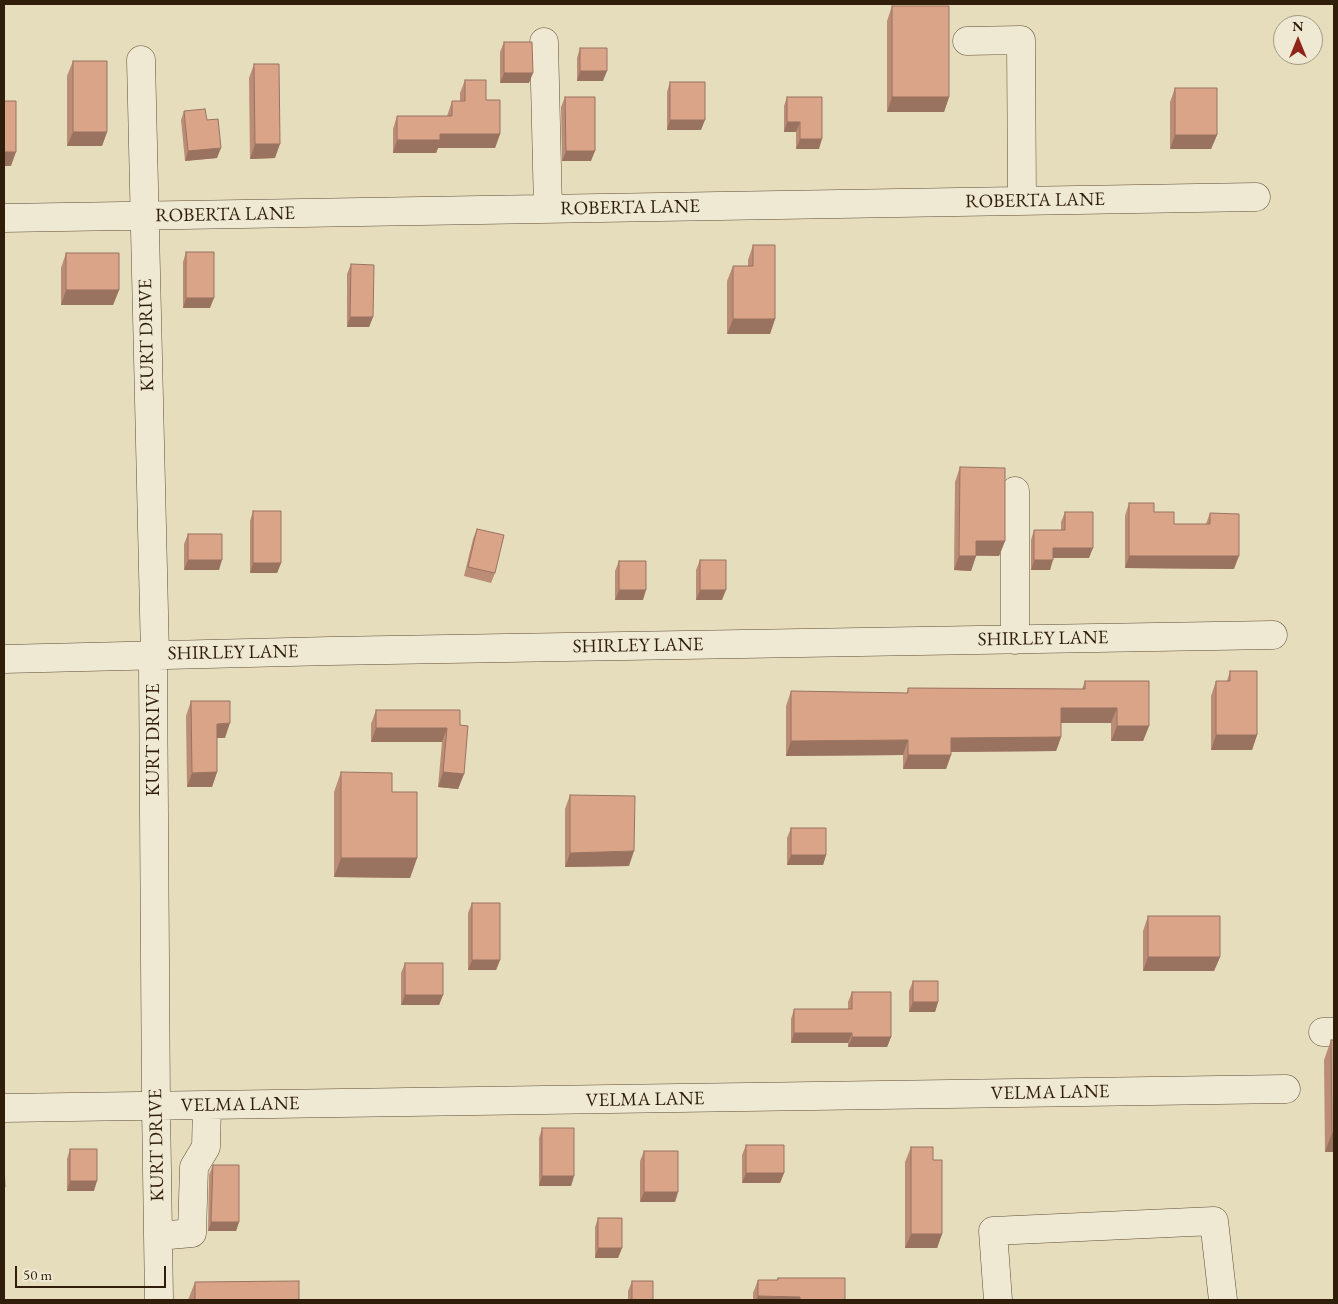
<!DOCTYPE html>
<html>
<head>
<meta charset="utf-8">
<style>
	body { margin:0 }
	#map { position:relative; width:1338px; height:1304px; overflow:hidden; background:#e6ddbc; font-family:"EB Garamond",serif }
	canvas { display:block }
	.frame { position:absolute; inset:0; border:5px solid #301e0a; pointer-events:none }
	.north { position:absolute; left:1273px; top:15px; width:50px; height:50px; box-sizing:border-box; background:#efe9d3; border:1px solid #a39883; border-radius:50%; rotate:0deg; font-size:14px; font-weight:700; line-height:20px; text-align:center; color:#301e0a }
	.north::after { content:''; display:block; margin:auto; width:18px; height:22px; background:#8f2418; clip-path:polygon(50% 0,100% 100%,50% 72%,0 100%) }
	.scale { position:absolute; left:15px; top:1266px; width:151px; height:22px; box-sizing:border-box; border:2px solid #301e0a; border-top:0; padding-left:6px; font-size:15px; line-height:18px; white-space:nowrap; color:#301e0a; -webkit-text-stroke:4px #efe9d3; paint-order:stroke }
</style>
</head>
<body>
<div id="map">
<canvas width="1338" height="1304"></canvas>
<div class="frame"></div>
<div class="north">N</div>
<div class="scale">50 m</div>
</div>
<script>
const g = document.querySelector('canvas').getContext('2d');
g.lineJoin = 'round';
function poly(rows) {
  const path = new Path2D();
  for (const r of rows) {
    path.moveTo(r[0], r[1]);
    for (let i = 2; i < r.length; i += 2) path.lineTo(r[i], r[i + 1]);
  }
  return path;
}
function strokePath(path, color, width, dash) {
  g.strokeStyle = color;
  g.lineWidth = width;
  g.lineCap = dash ? 'butt' : 'round';
  g.setLineDash(dash || []);
  g.stroke(path);
}
function paint(path, color) {
  g.fillStyle = color;
  g.fill(path, 'evenodd');
}
function drawText(font, color, halo, rows, align = 'center') {
  g.font = font + ' "EB Garamond",serif';
  g.lineWidth = 4.5;
  g.setLineDash([]);
  g.textBaseline = 'middle';
  g.strokeStyle = halo;
  g.fillStyle = color;
  for (const [text, x, y, turn = 0] of rows) {
    g.save();
    g.translate(x, y);
    g.rotate((+turn || 0) * Math.PI / 180);
    g.textAlign = isNaN(turn) ? turn : align;
    if (halo) g.strokeText(text, 0, 0);
    g.fillText(text, 0, 0);
    g.restore();
  }
}
const minor = poly([
	[967,41,1021,40,1022,201],
	[544,42,548,209],
	[141,60,155,655,153,668,156,1106,159,1300],
	[4,218,1256,197],
	[1015,640,1015,491],
	[4,659,330,651,1273,635],
	[1323,1032,1334,1032],
	[4,1108,1286,1089],
	[158,1236,192,1233,194,1167,206,1147,207,1105],
	[998,1300,993,1231,1214,1221,1223,1300]
]);
strokePath(minor, '#5e4e36', 29);
strokePath(minor, '#efe9d3', 28);
paint(poly([
	[892,6,949,97,944,112,887,112,887,21],
	[504,42,529,83,500,83,500,52],
	[580,48,603,81,577,81,577,58],
	[73,61,107,132,102,146,67,146,67,76],
	[254,64,275,158,250,159,249,78],
	[465,80,486,100,500,134,495,148,438,148,436,153,393,153,393,129,397,116,447,116,452,101,460,101,460,93],
	[670,82,701,130,667,130,667,92],
	[1175,88,1217,135,1211,149,1170,149,1170,102],
	[565,97,591,161,562,161,561,107],
	[787,97,819,149,796,149,796,132,784,132,784,106],
	[184,111,207,120,217,158,185,161,181,120],
	[753,245,775,319,770,334,727,334,727,281,733,266,748,266,748,260],
	[186,252,210,308,183,308,183,262],
	[66,253,119,290,113,305,61,305,61,268],
	[351,264,373,317,369,327,347,327,347,274],
	[960,467,1005,541,999,556,976,556,971,571,954,570,955,482],
	[1129,503,1154,512,1174,524,1206,524,1210,513,1234,569,1125,568,1125,516],
	[253,511,281,563,277,573,250,573,250,521],
	[1065,512,1089,558,1053,558,1050,570,1031,570,1031,540,1034,530,1061,530,1061,522],
	[477,529,495,573,491,583,464,576,473,539],
	[188,534,219,570,184,570,184,544],
	[700,560,722,600,696,600,696,570],
	[619,561,643,600,615,600,615,571],
	[1230,671,1257,735,1252,750,1211,750,1211,696,1216,681,1227,681],
	[1085,681,1149,726,1143,741,1111,741,1111,723,1061,723,1061,737,1056,751,951,752,951,755,946,769,903,769,903,755,786,756,786,706,791,691,907,693,908,688,1082,689],
	[191,701,225,738,217,738,217,772,212,787,187,787,186,716],
	[376,710,460,725,464,774,458,789,438,787,442,742,371,742,371,724],
	[341,772,392,792,417,858,410,878,334,877,334,792],
	[570,795,629,866,565,867,565,809],
	[791,828,826,855,823,865,787,865,787,838],
	[472,903,500,960,496,970,468,970,468,913],
	[1148,916,1220,957,1214,971,1143,971,1143,931],
	[405,963,443,995,439,1005,401,1005,401,973],
	[913,981,938,1002,935,1012,909,1012,909,991],
	[852,992,891,1037,887,1047,848,1047,848,1043,791,1043,791,1019,794,1009,848,1009,848,1002],
	[1331,1040,1334,1040,1334,1152,1325,1152,1324,1060],
	[542,1128,574,1176,571,1186,539,1186,539,1138],
	[746,1145,784,1173,780,1183,742,1183,742,1155],
	[911,1147,933,1160,942,1234,937,1248,905,1248,905,1162],
	[70,1149,94,1191,67,1191,67,1159],
	[644,1151,678,1192,675,1202,640,1202,640,1161],
	[213,1165,239,1222,236,1231,208,1231,209,1175],
	[598,1218,622,1248,618,1258,595,1258,595,1227],
	[778,1278,845,1300,753,1300,753,1293,758,1280,777,1280],
	[632,1281,653,1300,628,1300,628,1291],
	[195,1282,299,1300,188,1300]
]), '#bb8d76');
paint(poly([
	[580,71,607,71,603,81,577,81],
	[504,73,533,73,529,83,500,83],
	[892,97,949,97,944,112,887,112],
	[670,120,705,120,701,130,667,130],
	[787,122,800,122,796,132,784,132],
	[73,132,107,132,102,146,67,146],
	[440,134,500,134,495,148,438,148,436,153,393,153,397,140],
	[1175,135,1217,135,1211,149,1170,149],
	[800,139,822,139,819,149,796,149],
	[255,144,280,144,275,158,250,159],
	[221,148,217,158,185,161,188,151],
	[566,151,595,151,591,161,562,161],
	[4,152,16,152,11,166,4,166],
	[66,290,119,290,113,305,61,305],
	[186,298,214,298,210,308,183,308],
	[350,317,373,317,369,327,347,327],
	[733,319,775,319,770,334,727,334],
	[976,541,1005,541,999,556,971,555],
	[1053,548,1093,548,1089,558,1050,558],
	[959,556,976,556,971,571,954,570],
	[1129,556,1239,556,1234,569,1125,568],
	[188,560,222,560,219,570,184,570],
	[1034,560,1053,560,1050,570,1031,570],
	[253,563,281,563,277,573,250,573],
	[619,590,646,590,643,600,615,600],
	[700,590,726,590,722,600,696,600],
	[1061,708,1117,708,1111,723,1056,723],
	[230,723,225,738,211,738,217,724],
	[1117,726,1149,726,1143,741,1111,741],
	[376,728,447,728,442,742,371,742],
	[1216,735,1257,735,1252,750,1211,750],
	[1061,737,1056,751,946,752,951,738],
	[908,740,903,755,786,756,791,741],
	[908,755,951,755,946,769,903,769],
	[217,772,212,787,187,787,192,773],
	[443,772,464,774,458,789,438,787],
	[634,851,629,866,565,867,570,853],
	[791,855,826,855,823,865,787,865],
	[341,858,417,858,410,878,334,877],
	[1148,957,1220,957,1214,971,1143,971],
	[472,960,500,960,496,970,468,970],
	[405,995,443,995,439,1005,401,1005],
	[913,1002,938,1002,935,1012,909,1012],
	[794,1033,852,1033,848,1043,791,1043],
	[852,1037,891,1037,887,1047,848,1047],
	[1332,1133,1334,1133,1334,1152,1325,1152],
	[746,1173,784,1173,780,1183,742,1183],
	[542,1176,574,1176,571,1186,539,1186],
	[70,1181,97,1181,94,1191,67,1191],
	[644,1192,678,1192,675,1202,640,1202],
	[211,1222,239,1222,236,1231,208,1231],
	[911,1234,942,1234,937,1248,905,1248],
	[598,1248,622,1248,618,1258,595,1258],
	[758,1296,800,1297,799,1300,756,1300]
]), '#997360');
const building = poly([
	[892,6,949,6,949,97,892,97,892,6],
	[504,42,532,42,533,73,504,73,504,42],
	[580,48,607,48,607,71,580,71,580,48],
	[73,61,107,61,107,132,73,132,73,61],
	[254,64,279,64,280,144,255,144,254,64],
	[465,80,486,80,486,100,500,100,500,134,440,134,440,140,397,140,397,116,452,116,452,101,465,101,465,80],
	[670,82,705,82,705,120,670,120,670,82],
	[1175,88,1217,88,1217,135,1175,135,1175,88],
	[565,97,595,97,595,151,566,151,565,97],
	[787,97,822,97,822,139,800,139,800,122,787,122,787,97],
	[4,101,16,101,16,152,4,152,4,101],
	[205,109,207,120,218,119,221,148,188,151,184,111,205,109],
	[753,245,775,245,775,319,733,319,733,266,753,266,753,245],
	[186,252,214,252,214,298,186,298,186,252],
	[66,253,119,253,119,290,66,290,66,253],
	[351,264,374,265,373,317,350,317,351,264],
	[960,467,1005,468,1005,541,976,541,976,556,959,556,960,467],
	[1129,503,1154,503,1154,512,1174,512,1174,524,1210,524,1210,513,1239,514,1239,556,1129,556,1129,503],
	[253,511,281,511,281,563,253,563,253,511],
	[1065,512,1093,512,1093,548,1053,548,1053,560,1034,560,1034,530,1065,530,1065,512],
	[477,529,504,535,495,573,468,567,477,529],
	[188,534,222,534,222,560,188,560,188,534],
	[700,560,726,560,726,590,700,590,700,560],
	[619,561,646,561,646,590,619,590,619,561],
	[1230,671,1257,671,1257,735,1216,735,1216,681,1230,681,1230,671],
	[1085,681,1149,681,1149,726,1117,726,1117,708,1061,708,1061,737,951,738,951,755,908,755,908,740,791,741,791,691,908,693,908,688,1085,689,1085,681],
	[191,701,230,701,230,723,217,724,217,772,192,773,191,701],
	[376,710,460,710,460,725,468,726,464,774,443,772,447,728,376,728,376,710],
	[341,772,392,773,392,792,417,792,417,858,341,858,341,772],
	[570,795,635,796,634,851,570,853,570,795],
	[791,828,826,828,826,855,791,855,791,828],
	[472,903,500,903,500,960,472,960,472,903],
	[1148,916,1220,916,1220,957,1148,957,1148,916],
	[405,963,443,963,443,995,405,995,405,963],
	[913,981,938,981,938,1002,913,1002,913,981],
	[852,992,891,992,891,1037,852,1037,852,1033,794,1033,794,1009,852,1009,852,992],
	[1331,1040,1334,1040,1334,1133,1332,1133,1331,1040],
	[542,1128,574,1128,574,1176,542,1176,542,1128],
	[746,1145,784,1145,784,1173,746,1173,746,1145],
	[911,1147,933,1147,933,1160,942,1160,942,1234,911,1234,911,1147],
	[70,1149,97,1149,97,1181,70,1181,70,1149],
	[644,1151,678,1151,678,1192,644,1192,644,1151],
	[4,1163,5,1187,4,1187,4,1163],
	[213,1165,239,1165,239,1222,211,1222,213,1165],
	[598,1218,622,1218,622,1248,598,1248,598,1218],
	[778,1278,845,1278,845,1300,800,1300,800,1297,758,1296,758,1280,778,1280,778,1278],
	[299,1281,299,1300,195,1300,195,1282,299,1281],
	[632,1281,653,1281,653,1300,632,1300,632,1281]
]);
paint(building, '#daa489');
strokePath(building, '#997360', 1);
drawText('19px', '#301e0a', '#efe9d3', [
	["ROBERTA LANE",1035,201,-1],
	["ROBERTA LANE",630,208,-1],
	["ROBERTA LANE",225,215,-1],
	["KURT DRIVE",147,335,-91],
	["SHIRLEY LANE",1043,639,-1],
	["SHIRLEY LANE",638,646,-1],
	["SHIRLEY LANE",233,653,-1],
	["KURT DRIVE",154,740,-90],
	["VELMA LANE",1050,1093,-1],
	["VELMA LANE",645,1100,-1],
	["VELMA LANE",240,1105,-1],
	["KURT DRIVE",157,1145,-91]
]);
</script>
</body>
</html>
